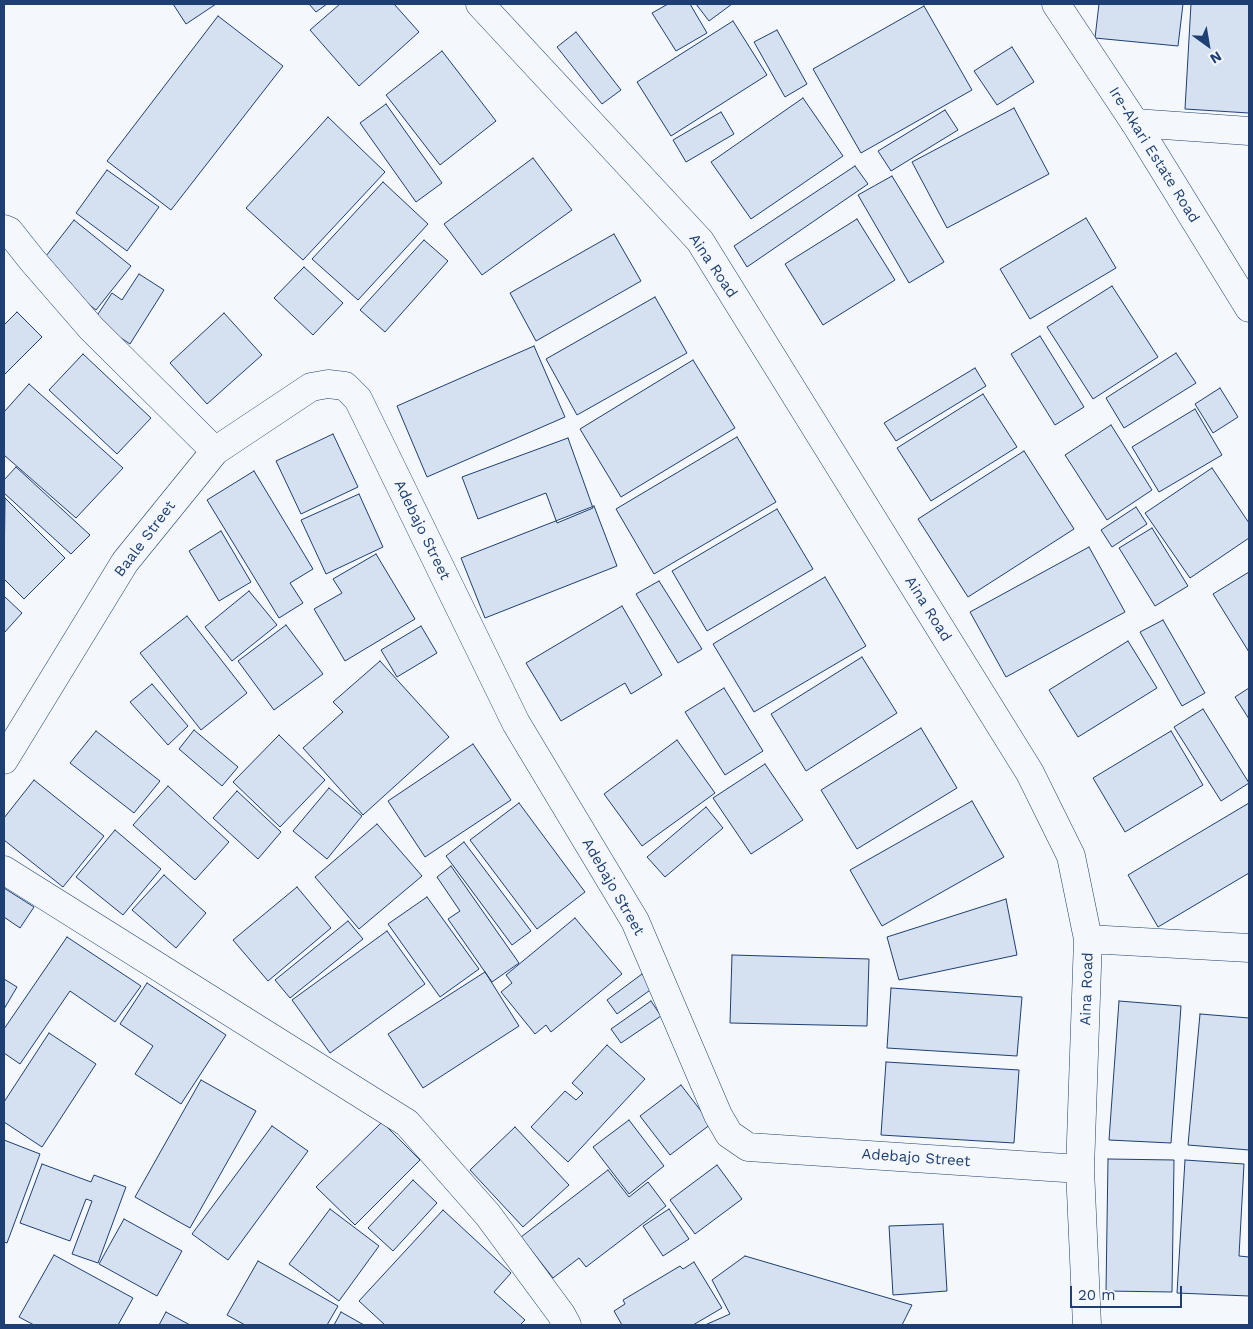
<!DOCTYPE html>
<html>
<head>
<meta charset="utf-8">
<style>
	body { margin:0 }
	#map { position:relative; width:1253px; height:1329px; overflow:hidden; background:#f4f7fb; font-family:"Work Sans",sans-serif }
	canvas { display:block }
	.frame { position:absolute; inset:0; border:5px solid #1d3f73; pointer-events:none }
	.north { position:absolute; left:1183px; top:20px; width:50px; height:50px; -webkit-text-stroke:4px #f4f7fb; paint-order:stroke; rotate:148deg; font-size:14px; font-weight:700; line-height:20px; text-align:center; color:#1d3f73 }
	.north::after { content:''; display:block; margin:auto; width:18px; height:22px; background:#1d3f73; clip-path:polygon(50% 0,100% 100%,50% 72%,0 100%) }
	.scale { position:absolute; left:1070px; top:1286px; width:112px; height:22px; box-sizing:border-box; border:2px solid #1d3f73; border-top:0; padding-left:6px; font-size:15px; line-height:18px; white-space:nowrap; color:#1d3f73; -webkit-text-stroke:4px #f4f7fb; paint-order:stroke }
</style>
</head>
<body>
<div id="map">
<canvas width="1253" height="1329"></canvas>
<div class="frame"></div>
<div class="north">N</div>
<div class="scale">20 m</div>
</div>
<script>
const g = document.querySelector('canvas').getContext('2d');
g.lineJoin = 'round';
function paint(path, color) {
  g.fillStyle = color;
  g.fill(path, 'evenodd');
}
function poly(rows) {
  const path = new Path2D();
  for (const r of rows) {
    path.moveTo(r[0], r[1]);
    for (let i = 2; i < r.length; i += 2) path.lineTo(r[i], r[i + 1]);
  }
  return path;
}
function strokePath(path, color, width, dash) {
  g.strokeStyle = color;
  g.lineWidth = width;
  g.lineCap = dash ? 'butt' : 'round';
  g.setLineDash(dash || []);
  g.stroke(path);
}
function drawText(font, color, halo, rows, align = 'center') {
  g.font = font + ' "Work Sans",sans-serif';
  g.lineWidth = 4;
  g.setLineDash([]);
  g.textBaseline = 'middle';
  g.strokeStyle = halo;
  g.fillStyle = color;
  for (const [text, x, y, turn = 0] of rows) {
    g.save();
    g.translate(x, y);
    g.rotate((+turn || 0) * Math.PI / 180);
    g.textAlign = isNaN(turn) ? turn : align;
    if (halo) g.strokeText(text, 0, 0);
    g.fillText(text, 0, 0);
    g.restore();
  }
}
const building = poly([
	[173,4,216,4,186,24,173,4],
	[309,4,327,4,316,12,309,4],
	[340,4,394,4,419,32,359,86,310,30,340,4],
	[668,4,690,4,707,33,676,51,652,13,668,4],
	[696,4,732,4,709,21,696,4],
	[1099,4,1183,4,1178,46,1095,38,1099,4],
	[1191,4,1249,4,1249,113,1185,109,1191,4],
	[924,6,972,90,861,153,813,69,924,6],
	[218,16,283,66,171,210,107,161,218,16],
	[733,21,767,75,671,136,637,82,733,21],
	[777,30,807,84,785,97,754,42,777,30],
	[576,32,621,90,602,104,557,47,576,32],
	[1012,47,1034,82,997,105,974,71,1012,47],
	[442,51,496,121,440,165,386,95,442,51],
	[803,98,843,156,751,219,711,162,803,98],
	[386,104,442,183,416,202,360,123,386,104],
	[1014,108,1049,174,947,228,912,162,1014,108],
	[945,110,958,130,891,171,878,151,945,110],
	[721,112,734,134,686,162,673,140,721,112],
	[328,117,385,172,303,260,246,208,328,117],
	[533,158,572,210,482,275,444,224,533,158],
	[855,166,868,184,747,267,734,246,855,166],
	[107,170,159,207,127,251,76,213,107,170],
	[892,176,944,262,909,283,858,195,892,176],
	[383,182,428,224,358,300,312,259,383,182],
	[1086,218,1116,268,1030,319,1000,269,1086,218],
	[857,219,895,280,823,325,785,264,857,219],
	[74,220,131,266,96,310,39,265,74,220],
	[614,234,641,281,536,341,510,293,614,234],
	[424,240,448,261,385,332,360,310,424,240],
	[304,267,343,303,313,335,274,298,304,267],
	[139,274,164,290,130,344,94,320,112,293,122,300,139,274],
	[1112,286,1158,357,1093,399,1047,327,1112,286],
	[655,297,687,353,577,415,546,359,655,297],
	[17,312,42,337,4,375,4,325,17,312],
	[224,313,262,355,207,404,170,363,224,313],
	[1040,336,1084,407,1055,425,1011,354,1040,336],
	[534,346,565,417,427,477,397,406,534,346],
	[1176,353,1196,383,1124,428,1106,398,1176,353],
	[83,354,151,418,117,454,49,390,83,354],
	[693,360,735,428,621,497,580,429,693,360],
	[975,368,986,386,896,441,884,423,975,368],
	[29,384,123,468,76,518,4,455,4,412,29,384],
	[1220,388,1238,417,1213,433,1195,404,1220,388],
	[983,394,1017,447,931,501,897,448,983,394],
	[1195,409,1222,455,1159,492,1132,447,1195,409],
	[1111,425,1152,490,1107,520,1065,455,1111,425],
	[333,434,358,487,301,514,276,461,333,434],
	[737,437,776,502,654,574,616,509,737,437],
	[568,438,593,508,557,523,546,493,478,519,462,477,568,438],
	[1024,451,1074,529,968,597,918,519,1024,451],
	[16,467,90,535,71,554,4,493,4,480,16,467],
	[1212,468,1249,523,1249,538,1190,578,1145,513,1212,468],
	[254,471,313,569,290,583,303,603,279,618,207,500,254,471],
	[359,494,383,547,326,574,301,520,359,494],
	[5,498,65,558,24,599,4,579,5,498],
	[594,506,617,566,485,618,461,558,594,506],
	[1136,507,1147,524,1112,547,1101,530,1136,507],
	[777,509,813,569,707,631,672,571,777,509],
	[1152,528,1188,586,1155,606,1119,548,1152,528],
	[221,531,251,582,219,601,189,551,221,531],
	[1089,547,1125,612,1006,677,970,612,1089,547],
	[376,554,415,619,345,661,314,609,342,593,333,579,376,554],
	[1249,572,1249,652,1213,594,1249,572],
	[825,577,866,646,754,712,713,644,825,577],
	[659,581,702,649,678,663,636,594,659,581],
	[249,591,277,625,232,661,205,627,249,591],
	[4,596,22,613,4,633,4,596],
	[622,606,662,675,631,694,625,683,561,721,526,663,622,606],
	[187,616,247,693,201,730,140,653,187,616],
	[1163,620,1205,693,1182,706,1140,632,1163,620],
	[286,625,323,674,274,710,238,661,286,625],
	[421,626,437,653,397,677,381,650,421,626],
	[1128,641,1157,688,1078,737,1049,690,1128,641],
	[862,657,897,713,806,771,771,714,862,657],
	[380,661,449,737,363,815,303,748,343,712,333,702,380,661],
	[152,684,188,726,168,745,130,702,152,684],
	[724,688,763,751,725,775,685,712,724,688],
	[1249,688,1249,719,1235,697,1249,688],
	[1203,709,1249,783,1221,801,1174,727,1203,709],
	[921,728,957,788,857,849,821,790,921,728],
	[194,730,238,767,222,786,179,749,194,730],
	[96,731,160,781,134,813,70,763,96,731],
	[1171,731,1203,785,1125,832,1093,778,1171,731],
	[279,735,325,780,280,827,233,782,279,735],
	[677,740,715,793,642,846,604,794,677,740],
	[473,744,511,800,425,857,388,801,473,744],
	[765,764,803,820,751,854,713,798,765,764],
	[34,780,104,836,63,887,4,840,4,818,34,780],
	[168,786,229,842,195,880,133,825,168,786],
	[329,788,362,816,327,859,293,831,329,788],
	[237,791,281,832,258,859,213,818,237,791],
	[972,801,1004,857,882,926,850,870,972,801],
	[519,803,585,892,537,929,470,840,519,803],
	[1249,803,1249,873,1158,927,1128,875,1249,803],
	[706,807,723,828,665,877,647,857,706,807],
	[377,824,422,876,359,929,315,877,377,824],
	[115,830,161,869,123,915,76,877,115,830],
	[464,842,531,931,512,945,446,856,464,842],
	[451,866,519,963,492,982,448,919,460,911,437,877,451,866],
	[164,875,206,913,176,948,132,910,164,875],
	[297,887,331,928,268,981,233,940,297,887],
	[4,888,34,907,20,928,4,917,4,888],
	[427,897,479,969,440,997,388,924,427,897],
	[1006,899,1017,955,899,980,887,937,1006,899],
	[575,918,622,974,551,1032,546,1025,535,1034,501,992,512,983,506,975,575,918],
	[348,921,363,939,290,998,275,980,348,921],
	[387,931,425,984,330,1053,292,1000,387,931],
	[67,937,141,986,115,1022,70,991,20,1064,4,1053,4,1029,67,937],
	[732,955,869,959,867,1026,730,1023,732,955],
	[485,972,519,1026,423,1088,388,1034,485,972],
	[642,974,653,988,617,1014,607,1000,642,974],
	[4,979,17,987,4,1009,4,979],
	[147,983,226,1035,181,1104,135,1074,153,1046,120,1024,147,983],
	[891,988,1022,997,1017,1056,887,1048,891,988],
	[651,1001,661,1016,621,1043,611,1029,651,1001],
	[1119,1001,1181,1006,1171,1143,1109,1140,1119,1001],
	[1200,1014,1249,1018,1249,1150,1188,1145,1200,1014],
	[49,1033,96,1064,42,1147,4,1122,4,1102,49,1033],
	[607,1045,645,1079,568,1162,531,1127,565,1091,576,1100,583,1093,572,1083,607,1045],
	[886,1062,1019,1070,1014,1143,881,1135,886,1062],
	[201,1080,256,1111,190,1228,135,1197,201,1080],
	[681,1085,711,1124,670,1155,640,1116,681,1085],
	[629,1120,664,1166,629,1194,593,1147,629,1120],
	[382,1122,420,1160,355,1225,316,1187,382,1122],
	[272,1126,308,1151,228,1260,192,1234,272,1126],
	[515,1127,569,1185,523,1227,470,1170,515,1127],
	[4,1140,40,1154,7,1243,4,1242,4,1140],
	[1108,1159,1174,1160,1172,1292,1106,1291,1108,1159],
	[1185,1160,1244,1164,1239,1256,1249,1257,1249,1296,1177,1293,1185,1160],
	[42,1164,91,1182,94,1175,126,1187,98,1263,72,1254,92,1201,86,1199,70,1241,20,1223,42,1164],
	[717,1165,742,1199,695,1234,670,1200,717,1165],
	[608,1170,629,1197,648,1182,666,1206,586,1267,579,1258,553,1278,521,1237,608,1170],
	[413,1180,437,1203,393,1251,368,1228,413,1180],
	[330,1209,379,1246,339,1301,289,1264,330,1209],
	[669,1209,689,1239,663,1256,643,1226,669,1209],
	[443,1210,511,1273,494,1292,525,1320,520,1325,385,1325,359,1301,443,1210],
	[124,1219,182,1251,157,1296,99,1264,124,1219],
	[943,1224,947,1291,893,1295,889,1226,943,1224],
	[54,1255,133,1298,118,1325,34,1325,19,1317,54,1255],
	[745,1256,912,1305,902,1325,705,1325,730,1314,712,1280,745,1256],
	[258,1261,338,1306,327,1325,245,1325,227,1315,258,1261],
	[694,1262,722,1308,693,1325,622,1325,614,1311,625,1304,623,1300,680,1266,683,1269,694,1262],
	[166,1312,190,1325,159,1325,166,1312],
	[341,1312,364,1325,334,1325,341,1312]
]);
paint(building, '#d5e0f0');
strokePath(building, '#1d3f73', 1);
const minor = poly([
	[480,4,700,241,1030,773,1071,856,1088,939,1080,1169,1087,1325],
	[1135,123,1249,131],
	[4,229,9,231,32,260,91,328,215,451],
	[4,760,125,562,215,451,311,387,328,384,345,386,358,399,516,723,635,921,718,1115,729,1134,748,1147,1080,1169],
	[4,870,407,1123,488,1215,561,1314,567,1325],
	[1088,939,1249,948]
]);
const tertiary = poly([
	[1056,4,1135,123,1249,308]
]);
strokePath(minor, '#1d3f73', 29);
strokePath(tertiary, '#1d3f73', 29);
strokePath(minor, '#f4f7fb', 28);
strokePath(tertiary, '#f4f7fb', 28);
drawText('15px', '#1d3f73', '#f4f7fb', [
	["Ire-Akari Estate Road",1154,155,58],
	["Aina Road",713,266,56],
	["Adebajo Street",422,530,64],
	["Baale Street",145,539,-53],
	["Aina Road",928,609,58],
	["Adebajo Street",613,887,60],
	["Aina Road",1087,989,-88],
	["Adebajo Street",916,1158,4]
]);
</script>
</body>
</html>
